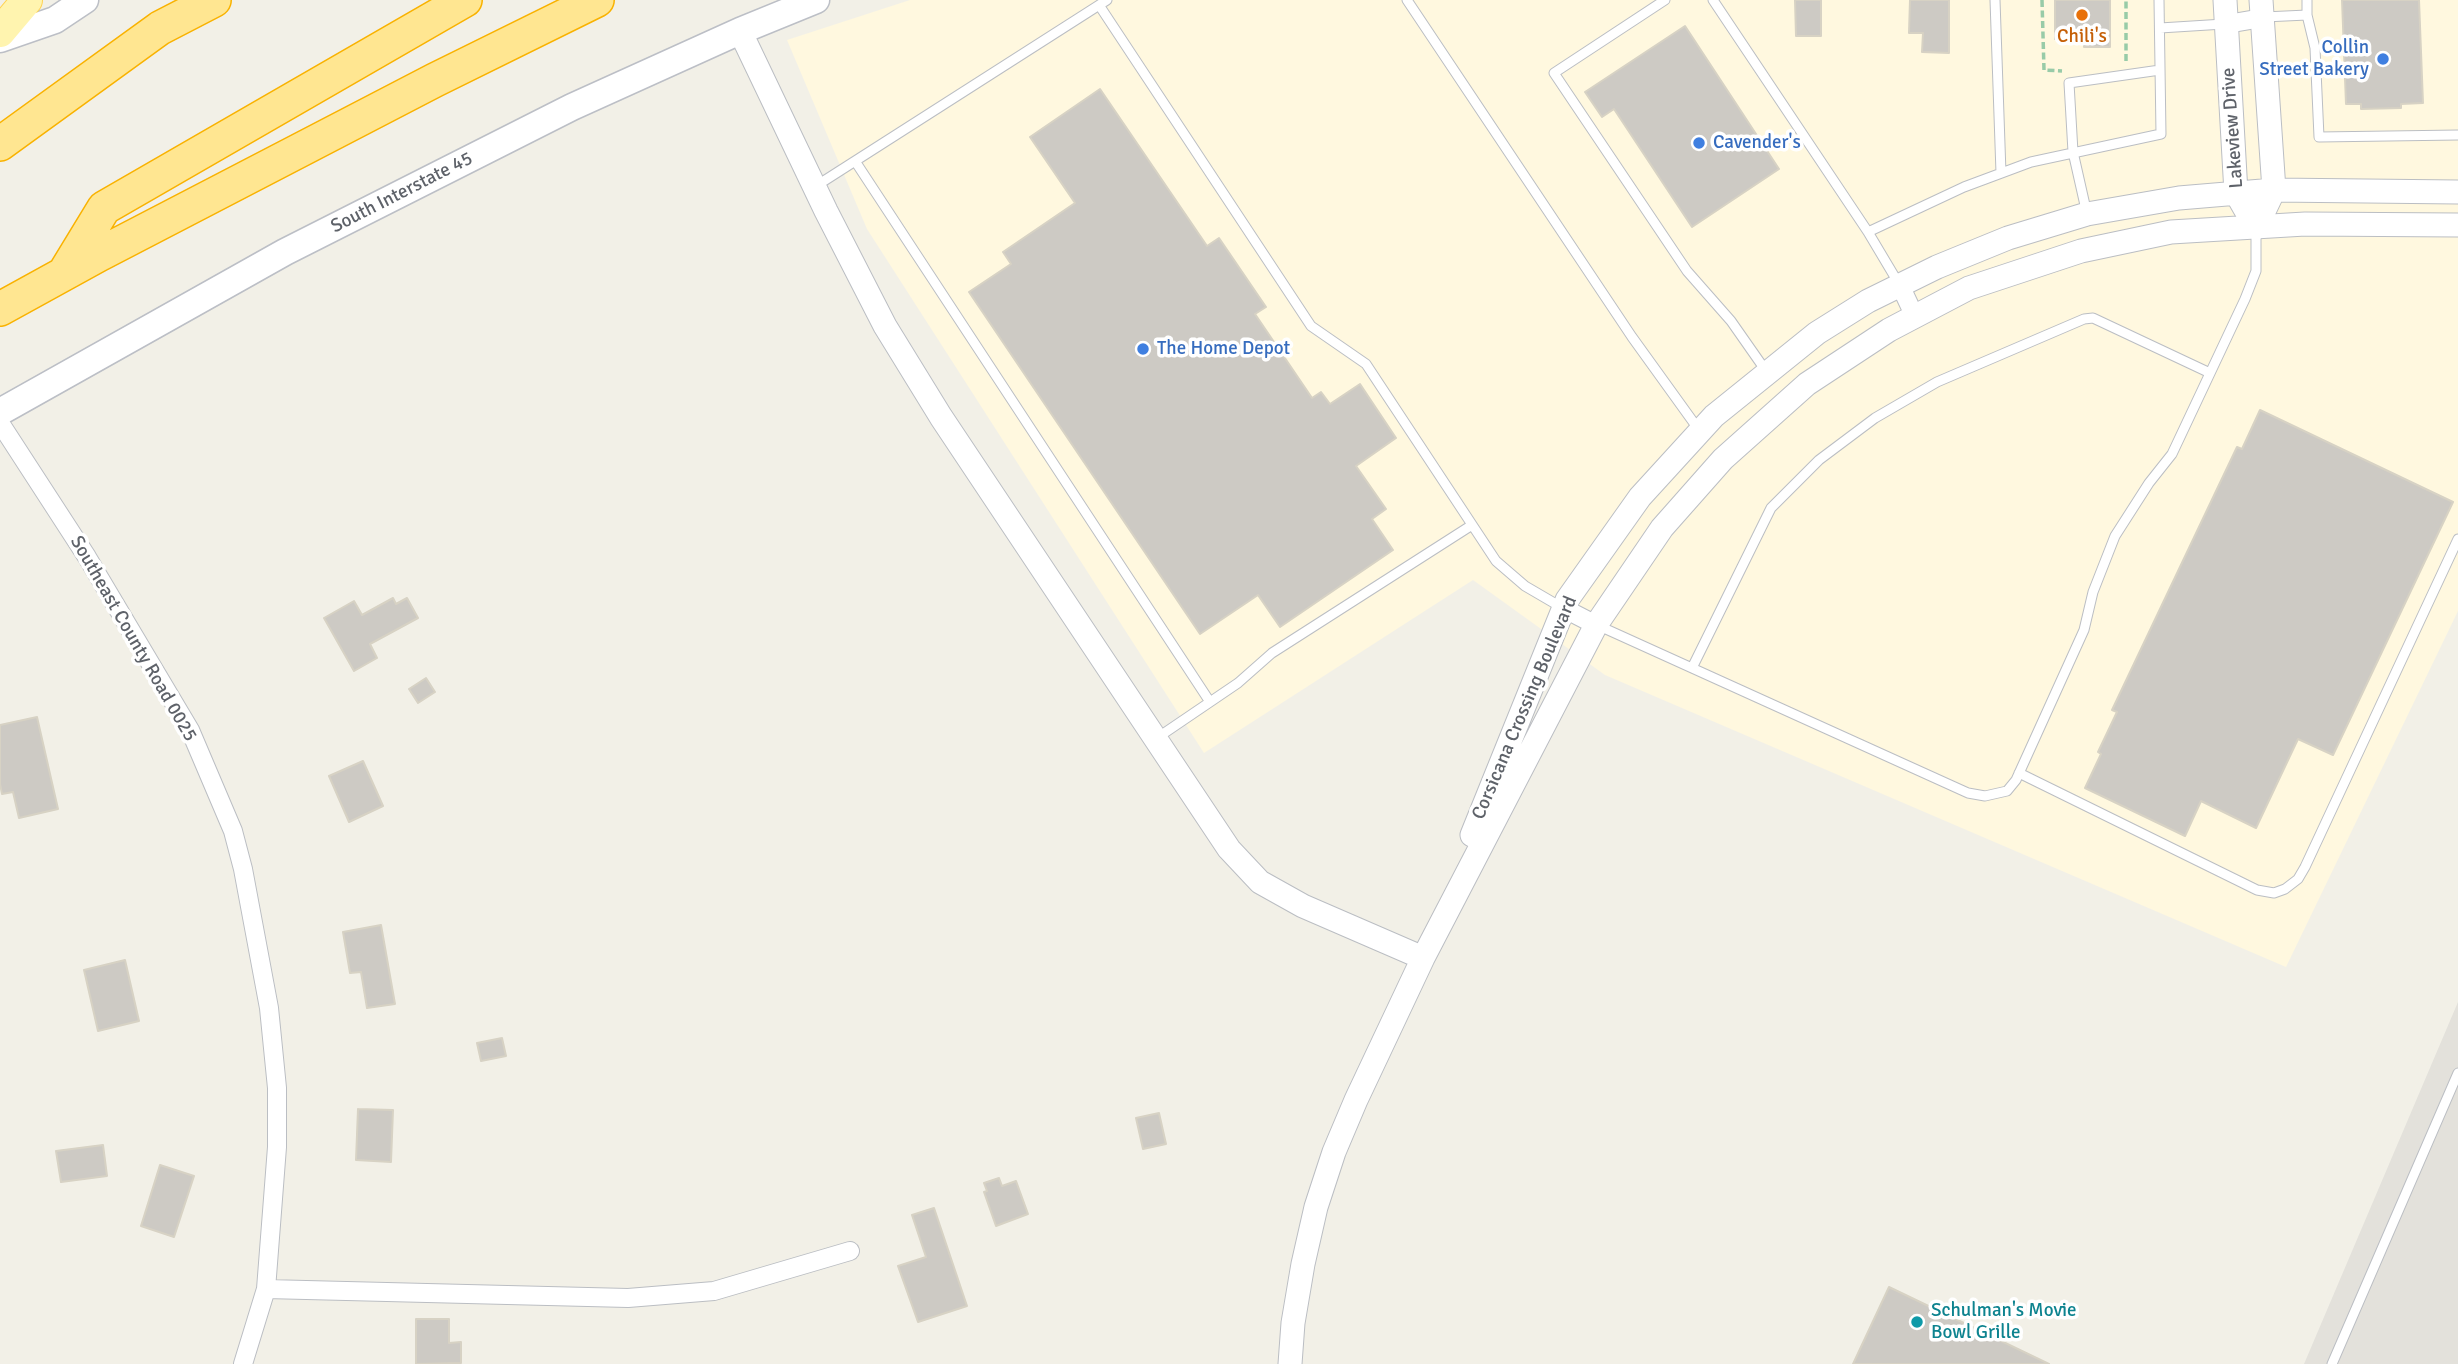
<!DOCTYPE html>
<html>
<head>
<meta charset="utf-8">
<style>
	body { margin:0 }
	canvas { display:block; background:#f2f0e7 }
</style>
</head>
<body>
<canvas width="2458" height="1364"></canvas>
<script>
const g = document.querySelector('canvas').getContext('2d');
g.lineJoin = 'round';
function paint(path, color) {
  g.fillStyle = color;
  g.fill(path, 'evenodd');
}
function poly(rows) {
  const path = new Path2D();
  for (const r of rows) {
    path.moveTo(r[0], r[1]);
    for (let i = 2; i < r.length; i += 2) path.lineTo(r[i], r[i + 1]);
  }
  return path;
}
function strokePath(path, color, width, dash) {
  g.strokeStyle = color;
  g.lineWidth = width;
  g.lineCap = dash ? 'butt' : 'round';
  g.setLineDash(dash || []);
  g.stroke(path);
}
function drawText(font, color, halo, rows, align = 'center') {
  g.font = font + ' Signika,sans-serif';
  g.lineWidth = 7;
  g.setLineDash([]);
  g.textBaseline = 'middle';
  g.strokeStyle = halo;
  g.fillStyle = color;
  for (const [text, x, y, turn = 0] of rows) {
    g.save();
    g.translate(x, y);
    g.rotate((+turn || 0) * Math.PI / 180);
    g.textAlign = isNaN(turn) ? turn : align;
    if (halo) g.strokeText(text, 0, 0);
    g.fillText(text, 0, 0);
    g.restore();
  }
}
paint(poly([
	[910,0,2458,0,2458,611,2286,967,1605,675,1473,580,1204,753,867,229,787,40]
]), '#fff8df');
paint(poly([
	[2458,1002,2458,1364,2304,1364]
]), '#e3e1db');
const building = poly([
	[1795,0,1821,0,1821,36,1796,36,1795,0],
	[1910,0,1949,0,1949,53,1922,52,1923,33,1909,33,1910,0],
	[2055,0,2110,0,2110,47,2084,47,2084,39,2055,39,2055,0],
	[2342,0,2419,0,2423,103,2401,104,2401,108,2361,109,2361,104,2346,104,2342,0],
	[1685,26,1779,169,1692,227,1614,109,1602,117,1585,92,1685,26],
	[1100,89,1207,246,1219,238,1266,307,1255,314,1312,398,1321,392,1330,404,1360,384,1396,438,1356,466,1386,509,1372,519,1393,550,1280,627,1258,595,1200,634,969,292,1011,264,1003,252,1075,203,1030,137,1100,89],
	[2260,410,2453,502,2333,755,2298,739,2256,828,2201,801,2185,836,2085,788,2101,754,2098,752,2117,712,2112,710,2237,447,2242,449,2260,410],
	[393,598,396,604,407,598,418,618,370,644,377,658,354,671,324,618,354,601,362,615,393,598],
	[426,678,435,692,418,703,409,689,426,678],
	[37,717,58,809,19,818,13,792,2,794,0,784,0,725,37,717],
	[363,761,383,806,349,822,329,776,363,761],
	[381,925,395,1004,367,1008,361,972,350,973,343,932,381,925],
	[125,960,139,1021,98,1031,84,970,125,960],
	[502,1038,506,1056,481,1061,477,1043,502,1038],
	[358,1109,393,1110,391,1162,356,1160,358,1109],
	[1159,1113,1166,1144,1143,1149,1136,1118,1159,1113],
	[103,1145,107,1176,61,1182,56,1151,103,1145],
	[160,1165,194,1176,174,1237,141,1226,160,1165],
	[999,1178,1002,1186,1016,1181,1028,1214,996,1226,984,1192,987,1191,984,1183,999,1178],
	[934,1208,967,1306,918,1322,898,1266,926,1257,912,1215,934,1208],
	[1889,1287,2049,1364,1853,1364,1889,1287],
	[416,1319,449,1319,449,1343,461,1342,461,1363,416,1364,416,1319]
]);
paint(building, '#cdcac4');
strokePath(building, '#d7d2c4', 2);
const service = poly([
	[1407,0,1632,337,1699,430],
	[1665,0,1554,73,1687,271,1731,321,1766,371],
	[1713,0,1868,232,1899,284],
	[1995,0,2001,173],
	[2307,0,2307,15,2315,48,2319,137,2458,135],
	[1099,5,1311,326,1366,364,1496,561,1525,586,1561,607],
	[2264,17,2307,15],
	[2160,28,2224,24],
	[855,161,1210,702],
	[816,186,1107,0],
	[2087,214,2073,152,2069,83,2160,70],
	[1868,232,1964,187,2031,162,2161,134,2159,0],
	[1597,625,1968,793,1985,796,2007,791,2016,780,2084,630,2093,592,2115,536,2149,483,2172,454,2245,299,2256,271,2256,230],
	[1692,668,1771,508,1819,460,1875,418,1937,382,2084,319,2093,318,2210,373],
	[1157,738,1238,683,1272,653,1472,525],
	[2019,773,2257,890,2274,893,2285,889,2298,879,2305,867,2458,539],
	[2332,1364,2458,1073]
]);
const minor = poly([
	[2227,24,2262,18],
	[1900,285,1915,317],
	[0,423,87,557,190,730,233,831,243,869,269,1008,277,1088,277,1147,266,1289,243,1364],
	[1563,608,1596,625],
	[266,1289,628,1298,714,1291,850,1251]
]);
const tertiary = poly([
	[2225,0,2236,193,2256,228],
	[740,31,826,211,885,326,941,417,1229,849,1260,882,1303,906,1423,958],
	[2256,228,2274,190,2261,0],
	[1472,835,1567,600,1640,497,1714,416,1817,333,1868,301,1937,267,2008,238,2087,214,2179,198,2274,190,2458,192],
	[1290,1364,1293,1323,1303,1264,1316,1207,1334,1152,1356,1100,1423,958,1596,625,1662,528,1723,459,1807,384,1889,330,1969,288,2081,251,2171,232,2305,224,2458,225]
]);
const secondary = poly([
	[0,39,55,20,85,0],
	[0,412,285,252,572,107,740,31,816,0]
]);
const primary = poly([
	[0,32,27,0]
]);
const motorway = poly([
	[0,144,160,28,214,0],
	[65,272,104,208,465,0],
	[0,309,100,254,435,80,597,0]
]);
strokePath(service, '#bbbec3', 11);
strokePath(minor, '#bbbec3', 20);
strokePath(tertiary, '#bbbec3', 25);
strokePath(secondary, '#bcbfc6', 29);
strokePath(primary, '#ffd353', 32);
strokePath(motorway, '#f9b200', 36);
strokePath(poly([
	[2042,0,2044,70,2062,71],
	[2126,61,2126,0]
]), '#98cba8', 3.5, [7, 3.5]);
strokePath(service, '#fff', 9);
strokePath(minor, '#fff', 18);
strokePath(tertiary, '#fff', 23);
strokePath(secondary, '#fff', 26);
strokePath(primary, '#fff4af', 30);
strokePath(motorway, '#ffe691', 33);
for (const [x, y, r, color] of [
	[2082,15,7,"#e8710a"],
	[2383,59,7,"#3f7fe0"],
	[1699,143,7,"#3f7fe0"],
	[1143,349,7,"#3f7fe0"],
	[1917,1322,7,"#0f9aa8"]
]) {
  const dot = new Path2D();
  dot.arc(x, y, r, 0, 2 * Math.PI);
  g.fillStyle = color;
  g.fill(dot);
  strokePath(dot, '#fff', 2.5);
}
drawText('19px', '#c56008', '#fff', [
	["Chili's",2082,37]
]);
drawText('19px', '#366cbe', '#fff', [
	["Collin",2369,48,"right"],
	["Street Bakery",2369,70,"right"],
	["Cavender's",1713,143],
	["The Home Depot",1157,349]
], 'left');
drawText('19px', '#5e6269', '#fff', [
	["Lakeview Drive",2233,128,-94],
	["South Interstate 45",402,193,-27],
	["Southeast County Road 0025",133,639,60],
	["Corsicana Crossing Boulevard",1525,708,-67]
]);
drawText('19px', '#0d838f', '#fff', [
	["Schulman's Movie",1931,1311],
	["Bowl Grille",1931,1333]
], 'left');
</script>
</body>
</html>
